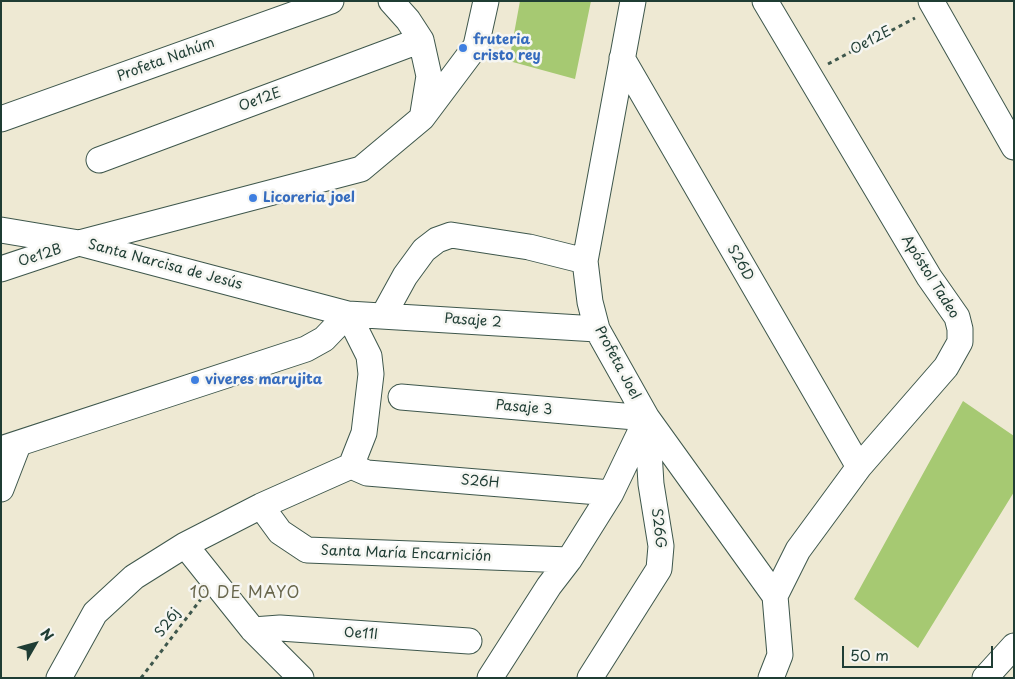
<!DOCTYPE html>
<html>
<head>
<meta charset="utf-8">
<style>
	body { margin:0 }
	#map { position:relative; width:1015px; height:679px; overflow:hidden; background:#eee9d3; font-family:"Playpen Sans",sans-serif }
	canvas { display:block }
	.frame { position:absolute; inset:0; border:2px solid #1f3d34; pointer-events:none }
	.north { position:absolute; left:10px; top:619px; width:50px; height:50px; -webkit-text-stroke:4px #f6f6f2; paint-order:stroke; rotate:52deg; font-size:14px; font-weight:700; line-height:20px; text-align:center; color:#1f3d34 }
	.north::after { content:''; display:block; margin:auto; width:18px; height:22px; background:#1f3d34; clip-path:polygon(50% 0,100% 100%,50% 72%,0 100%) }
	.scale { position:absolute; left:842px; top:646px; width:151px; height:22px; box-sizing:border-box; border:2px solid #1f3d34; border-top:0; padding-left:6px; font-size:15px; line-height:18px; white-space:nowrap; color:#1f3d34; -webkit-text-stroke:4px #f6f6f2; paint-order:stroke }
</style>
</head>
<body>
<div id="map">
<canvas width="1015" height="679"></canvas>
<div class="frame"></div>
<div class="north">N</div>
<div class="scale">50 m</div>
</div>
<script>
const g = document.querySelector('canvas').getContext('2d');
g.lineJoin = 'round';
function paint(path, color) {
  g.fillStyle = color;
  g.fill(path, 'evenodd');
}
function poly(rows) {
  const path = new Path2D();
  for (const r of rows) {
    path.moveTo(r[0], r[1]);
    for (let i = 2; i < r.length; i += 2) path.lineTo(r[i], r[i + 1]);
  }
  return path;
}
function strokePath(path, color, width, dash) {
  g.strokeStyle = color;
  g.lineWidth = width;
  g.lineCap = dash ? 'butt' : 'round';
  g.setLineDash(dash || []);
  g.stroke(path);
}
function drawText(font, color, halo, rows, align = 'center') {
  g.font = font + ' "Playpen Sans",sans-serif';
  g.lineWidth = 5;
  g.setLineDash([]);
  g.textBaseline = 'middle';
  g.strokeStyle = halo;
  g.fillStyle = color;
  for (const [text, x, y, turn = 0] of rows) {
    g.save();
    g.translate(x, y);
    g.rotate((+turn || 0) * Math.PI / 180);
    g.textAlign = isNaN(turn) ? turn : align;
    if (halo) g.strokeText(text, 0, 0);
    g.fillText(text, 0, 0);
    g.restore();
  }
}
paint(poly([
	[520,1,591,1,575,79,509,61],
	[963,401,1014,436,1014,492,918,648,854,599]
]), '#a6c972');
const minor = poly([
	[391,1,408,20,421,40,429,76,423,113],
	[633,1,585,261,590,302,597,329,647,418,775,596],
	[765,1,929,277,957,317,960,329,960,342,946,367,859,467,798,550,775,596,780,655,771,678],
	[931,1,1014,147],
	[622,58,859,467],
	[1,119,331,1],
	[99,160,421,40],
	[1,230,79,243,348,314,597,329],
	[1,269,79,243,361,169,422,118,476,46,486,1],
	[383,316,405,276,424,250,437,240,451,235,529,247,585,261],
	[401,397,647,418],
	[1,449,306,349,324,339,348,314],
	[351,466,367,473,611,493],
	[1,489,18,445],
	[261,506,280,532,307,550,569,560],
	[185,545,253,630,301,678],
	[253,630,280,628,469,641],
	[59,678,95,613,134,577,185,545,261,506,351,466,364,433,371,374,369,356,348,314],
	[490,678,549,586,569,560,611,493,647,418],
	[590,678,659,569,661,546,651,484,647,419],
	[985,678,1014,646]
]);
strokePath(minor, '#3e574c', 27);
strokePath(poly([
	[828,64,915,18],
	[141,678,201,599]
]), '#3e574c', 3, [4, 4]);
strokePath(minor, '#fff', 25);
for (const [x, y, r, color] of [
	[463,48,5,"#3f7fe0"],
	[253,198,5,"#3f7fe0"],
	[195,380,5,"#3f7fe0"]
]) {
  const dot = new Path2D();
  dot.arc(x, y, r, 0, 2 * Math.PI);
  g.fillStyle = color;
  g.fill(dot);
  strokePath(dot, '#f6f6f2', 2);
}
drawText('bold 14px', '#366cbe', '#f6f6f2', [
	["fruteria",473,40],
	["cristo rey",473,56],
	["Licoreria joel",263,198],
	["viveres marujita",205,380]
], 'left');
drawText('14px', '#1f3d34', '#f6f6f2', [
	["Oe12E",871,41,-28],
	["Profeta Nahúm",166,60,-20],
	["Oe12E",260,100,-20],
	["Oe12B",40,256,-18],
	["S26D",740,263,60],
	["Santa Narcisa de Jesús",165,265,15],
	["Apóstol Tadeo",930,277,58],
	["Pasaje 2",473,321,4],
	["Profeta Joel",617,363,62],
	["Pasaje 3",524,408,5],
	["S26H",480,482,5],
	["S26G",658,528,83],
	["Santa María Encarnición",406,554,2],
	["S26j",168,623,-53],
	["Oe11I",361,634,4]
]);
g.letterSpacing = '1px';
drawText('16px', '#68664c', '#f6f6f2', [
	["10 DE MAYO",245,594]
]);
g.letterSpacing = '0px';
</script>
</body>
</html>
